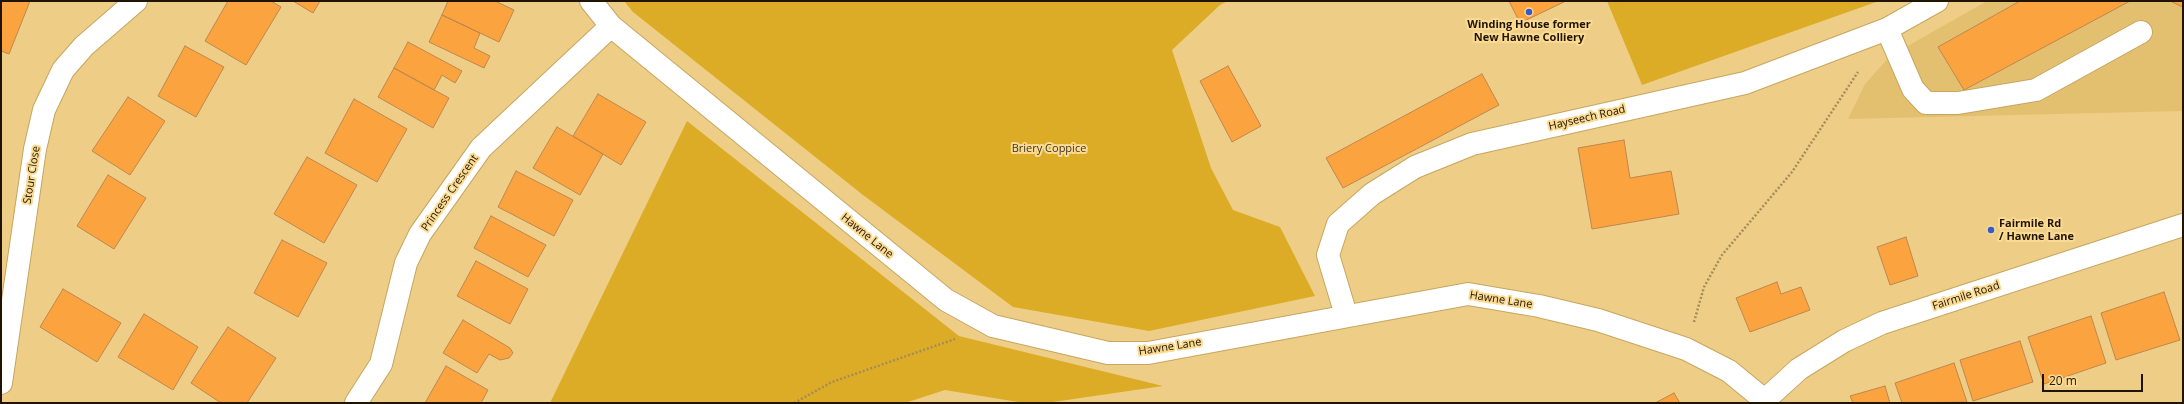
<!DOCTYPE html>
<html>
<head>
<meta charset="utf-8">
<style>
	body { margin:0 }
	#map { position:relative; width:2184px; height:404px; overflow:hidden; background:#eece86; font-family:"Open Sans",sans-serif }
	canvas { display:block }
	.frame { position:absolute; inset:0; border:2px solid #201400; pointer-events:none }
	.scale { position:absolute; left:2042px; top:374px; width:101px; height:18px; box-sizing:border-box; border:2px solid #201400; border-top:0; padding-left:5px; font-size:12px; line-height:14px; white-space:nowrap; color:#201400; -webkit-text-stroke:3px #fbdb93; paint-order:stroke }
</style>
</head>
<body>
<div id="map">
<canvas width="2184" height="404"></canvas>
<div class="frame"></div>
<div class="scale">20 m</div>
</div>
<script>
const g = document.querySelector('canvas').getContext('2d');
g.lineJoin = 'round';
function paint(path, color) {
  g.fillStyle = color;
  g.fill(path, 'evenodd');
}
function poly(rows) {
  const path = new Path2D();
  for (const r of rows) {
    path.moveTo(r[0], r[1]);
    for (let i = 2; i < r.length; i += 2) path.lineTo(r[i], r[i + 1]);
  }
  return path;
}
function strokePath(path, color, width, dash) {
  g.strokeStyle = color;
  g.lineWidth = width;
  g.lineCap = dash ? 'butt' : 'round';
  g.setLineDash(dash || []);
  g.stroke(path);
}
function drawText(font, color, halo, rows, align = 'center') {
  g.font = font + ' "Open Sans",sans-serif';
  g.lineWidth = 4;
  g.setLineDash([]);
  g.textBaseline = 'middle';
  g.strokeStyle = halo;
  g.fillStyle = color;
  for (const [text, x, y, turn = 0] of rows) {
    g.save();
    g.translate(x, y);
    g.rotate((+turn || 0) * Math.PI / 180);
    g.textAlign = isNaN(turn) ? turn : align;
    if (halo) g.strokeText(text, 0, 0);
    g.fillText(text, 0, 0);
    g.restore();
  }
}
paint(poly([
	[1987,1,2183,1,2183,111,1848,119,1865,84,1890,56]
]), '#e3c070');
paint(poly([
	[624,1,1228,1,1220,5,1172,50,1211,168,1233,210,1280,227,1315,296,1149,331,1013,307,863,195,633,12],
	[1607,1,1879,1,1642,85],
	[687,121,959,336,1163,386,1046,403,1024,403,945,390,905,403,550,403]
]), '#ddac27');
const building = poly([
	[1,1,30,1,9,54,1,51,1,1],
	[228,1,271,1,281,7,246,65,205,41,228,1],
	[293,1,320,1,313,13,293,1],
	[448,1,495,1,514,10,499,42,442,15,448,1],
	[1509,1,1566,1,1520,23,1509,1],
	[2020,1,2130,1,1964,90,1938,47,2020,1],
	[2170,1,2183,1,2183,7,2170,1],
	[442,15,480,33,474,48,490,56,484,68,429,42,442,15],
	[408,42,462,71,455,83,442,75,434,90,394,68,408,42],
	[185,46,224,67,196,117,158,96,185,46],
	[1228,66,1261,126,1232,142,1200,81,1228,66],
	[394,68,449,98,433,128,378,97,394,68],
	[1482,74,1499,105,1343,188,1326,158,1482,74],
	[598,94,646,122,621,165,573,136,598,94],
	[128,97,165,121,130,175,92,151,128,97],
	[354,99,407,129,377,182,325,153,354,99],
	[557,127,603,154,580,195,533,168,557,127],
	[1624,140,1630,178,1671,171,1679,214,1592,229,1578,148,1624,140],
	[307,157,357,185,324,243,274,214,307,157],
	[516,171,573,200,554,236,498,207,516,171],
	[108,175,146,198,114,249,77,226,108,175],
	[491,216,546,245,528,277,474,248,491,216],
	[1906,237,1918,276,1890,285,1877,247,1906,237],
	[282,240,327,263,298,317,254,293,282,240],
	[476,261,528,289,510,324,457,296,476,261],
	[1777,282,1781,294,1801,287,1810,310,1750,332,1736,298,1777,282],
	[63,289,121,323,97,362,40,327,63,289],
	[2164,292,2180,340,2116,360,2101,313,2164,292],
	[144,314,198,347,173,390,118,357,144,314],
	[2091,316,2106,363,2044,384,2028,337,2091,316],
	[463,320,510,348,513,353,509,358,500,360,489,354,477,373,443,353,463,320],
	[228,327,276,358,247,403,221,403,191,383,228,327],
	[2020,341,2033,382,1973,401,1960,360,2020,341],
	[1954,363,1967,402,1902,403,1895,383,1954,363],
	[446,366,488,390,481,403,425,403,446,366],
	[1885,386,1890,403,1853,403,1850,396,1885,386],
	[1674,393,1680,403,1655,403,1674,393]
]);
paint(building, '#fba43f');
strokePath(building, '#bc8750', 1);
const minor = poly([
	[591,1,611,26,946,300,993,326,1108,353,1148,353,1468,294,1539,306,1598,320,1686,349,1729,371,1768,403],
	[1887,29,1913,89,1926,103,1958,103,2036,90,2141,32],
	[1346,315,1328,255,1338,224,1372,194,1415,167,1472,144,1745,83,1887,29,1937,1],
	[1,383,35,149,44,110,63,70,84,46,136,1],
	[1765,400,1799,369,1844,341,1882,323,2183,225],
	[356,403,381,364,406,263,420,234,481,148,611,26]
]);
strokePath(minor, '#c6a660', 24);
strokePath(poly([
	[1694,322,1704,287,1722,255,1792,172,1858,72],
	[794,403,832,382,955,339]
]), '#a58c56', 2.5, [2, 2]);
strokePath(minor, '#fff', 22);
for (const [x, y, r, color] of [
	[1529,12,4,"#355acb"],
	[1991,230,4,"#355acb"]
]) {
  const dot = new Path2D();
  dot.arc(x, y, r, 0, 2 * Math.PI);
  g.fillStyle = color;
  g.fill(dot);
  strokePath(dot, '#fbdb93', 1.5);
}
drawText('bold 11px', '#201400', '#fbdb93', [
	["Winding House former",1529,25],
	["New Hawne Colliery",1529,38],
	["Fairmile Rd",1999,224,"left"],
	["/ Hawne Lane",1999,237,"left"]
]);
drawText('11px', '#201400', '#fbdb93', [
	["Hayseech Road",1587,118,-13],
	["Stour Close",32,175,-81],
	["Princess Crescent",450,193,-55],
	["Hawne Lane",867,236,39],
	["Fairmile Road",1966,296,-18],
	["Hawne Lane",1501,300,9],
	["Hawne Lane",1170,347,-9]
]);
drawText('11px', '#3e341f', '#fbdb93', [
	["Briery Coppice",1049,149]
]);
</script>
</body>
</html>
